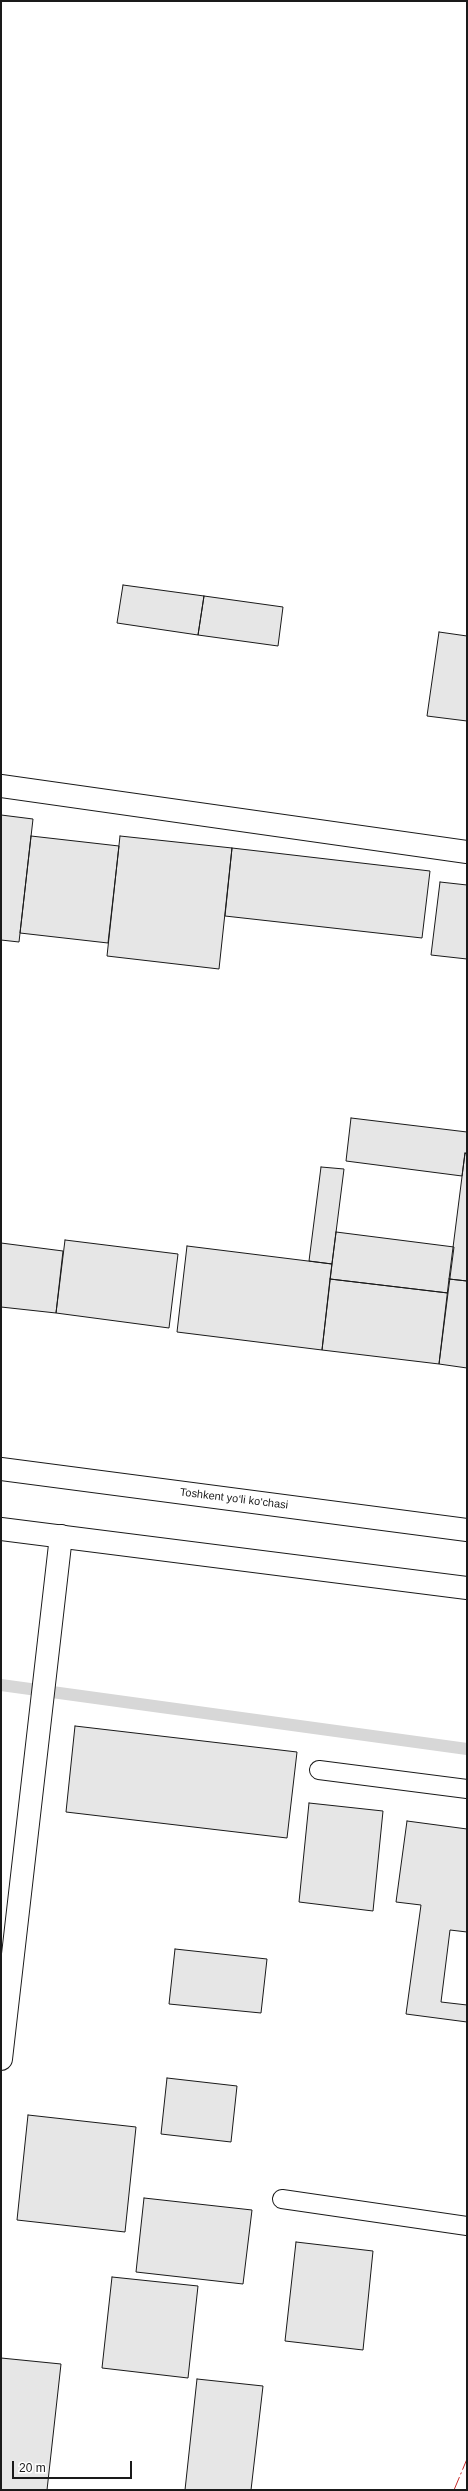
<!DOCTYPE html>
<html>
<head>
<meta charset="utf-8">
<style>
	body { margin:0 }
	#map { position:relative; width:468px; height:2491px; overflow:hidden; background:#fff; font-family:Helvetica,sans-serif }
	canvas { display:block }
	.frame { position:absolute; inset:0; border:2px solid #1a1a1a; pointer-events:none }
	.scale { position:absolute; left:12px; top:2461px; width:120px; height:18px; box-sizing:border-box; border:2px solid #1a1a1a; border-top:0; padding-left:5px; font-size:12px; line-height:14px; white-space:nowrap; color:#1a1a1a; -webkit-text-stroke:3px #fff; paint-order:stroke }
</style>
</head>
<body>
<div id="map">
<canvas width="468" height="2491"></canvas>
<div class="frame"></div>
<div class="scale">20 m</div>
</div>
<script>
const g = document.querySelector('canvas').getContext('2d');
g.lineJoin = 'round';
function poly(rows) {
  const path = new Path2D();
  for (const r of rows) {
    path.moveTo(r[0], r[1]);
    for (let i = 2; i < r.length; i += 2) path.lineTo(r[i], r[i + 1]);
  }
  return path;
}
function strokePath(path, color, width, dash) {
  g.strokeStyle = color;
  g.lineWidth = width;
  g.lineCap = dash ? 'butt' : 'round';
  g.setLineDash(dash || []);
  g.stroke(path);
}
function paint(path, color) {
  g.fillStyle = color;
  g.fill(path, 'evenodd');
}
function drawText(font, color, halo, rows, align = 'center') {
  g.font = font + ' Helvetica,sans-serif';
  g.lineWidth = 3;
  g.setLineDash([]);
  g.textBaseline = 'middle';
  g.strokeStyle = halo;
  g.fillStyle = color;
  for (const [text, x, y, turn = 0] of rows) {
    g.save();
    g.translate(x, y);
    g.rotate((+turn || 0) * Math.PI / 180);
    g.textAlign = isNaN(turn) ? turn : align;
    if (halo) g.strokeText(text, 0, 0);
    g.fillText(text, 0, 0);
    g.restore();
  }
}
strokePath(poly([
	[1,1685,467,1749]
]), '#d7d7d7', 12);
const building = poly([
	[123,585,204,596,198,635,117,623,123,585],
	[204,596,283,607,278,646,198,635,204,596],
	[439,632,467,636,467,721,427,716,439,632],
	[1,815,33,819,19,942,1,940,1,815],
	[31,836,119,846,108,943,20,933,31,836],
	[120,836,232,848,219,969,107,956,120,836],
	[232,848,430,871,422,938,225,916,232,848],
	[440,882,467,885,467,959,431,955,440,882],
	[351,1118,467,1132,467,1154,465,1153,462,1176,346,1161,351,1118],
	[465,1153,467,1154,467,1281,449,1279,465,1153],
	[321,1167,344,1169,332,1264,309,1261,321,1167],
	[336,1232,454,1247,448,1293,330,1279,336,1232],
	[65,1240,178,1254,169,1328,56,1313,65,1240],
	[1,1243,63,1251,56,1313,1,1307,1,1243],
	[187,1246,332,1264,322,1350,177,1332,187,1246],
	[330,1279,448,1293,439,1364,322,1350,330,1279],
	[449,1279,467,1281,467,1368,439,1364,449,1279],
	[75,1726,297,1752,287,1838,66,1812,75,1726],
	[309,1803,383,1811,373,1911,299,1902,309,1803],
	[407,1821,467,1829,467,1932,450,1930,441,2002,467,2005,467,2022,406,2014,421,1905,396,1902,407,1821],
	[175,1949,267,1959,261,2013,169,2004,175,1949],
	[167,2078,237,2086,231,2142,161,2134,167,2078],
	[28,2115,136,2127,125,2232,17,2220,28,2115],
	[144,2198,252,2210,243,2284,136,2272,144,2198],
	[296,2242,373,2251,363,2350,285,2341,296,2242],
	[112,2277,198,2286,188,2378,102,2368,112,2277],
	[1,2358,61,2364,47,2490,1,2490,1,2358],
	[197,2379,263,2386,251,2490,185,2490,197,2379]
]);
paint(building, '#e6e6e6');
strokePath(building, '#1a1a1a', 1);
const lane = poly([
	[319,1770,467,1789],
	[282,2199,467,2226]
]);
const street = poly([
	[1,786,467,852],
	[1,2059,61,1536]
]);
const highway = poly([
	[1,1469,467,1530],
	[1,1529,467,1588]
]);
strokePath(lane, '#1a1a1a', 20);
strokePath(street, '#1a1a1a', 24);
strokePath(highway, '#1a1a1a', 24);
strokePath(lane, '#fff', 18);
strokePath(street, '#fff', 22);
strokePath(highway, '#fff', 22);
strokePath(poly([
	[454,2490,467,2459]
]), '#c62828', 1, [14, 3, 2, 3]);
drawText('11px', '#1a1a1a', '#fff', [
	["Toshkent yo‘li ko‘chasi",234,1499,7]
]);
</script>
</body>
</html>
